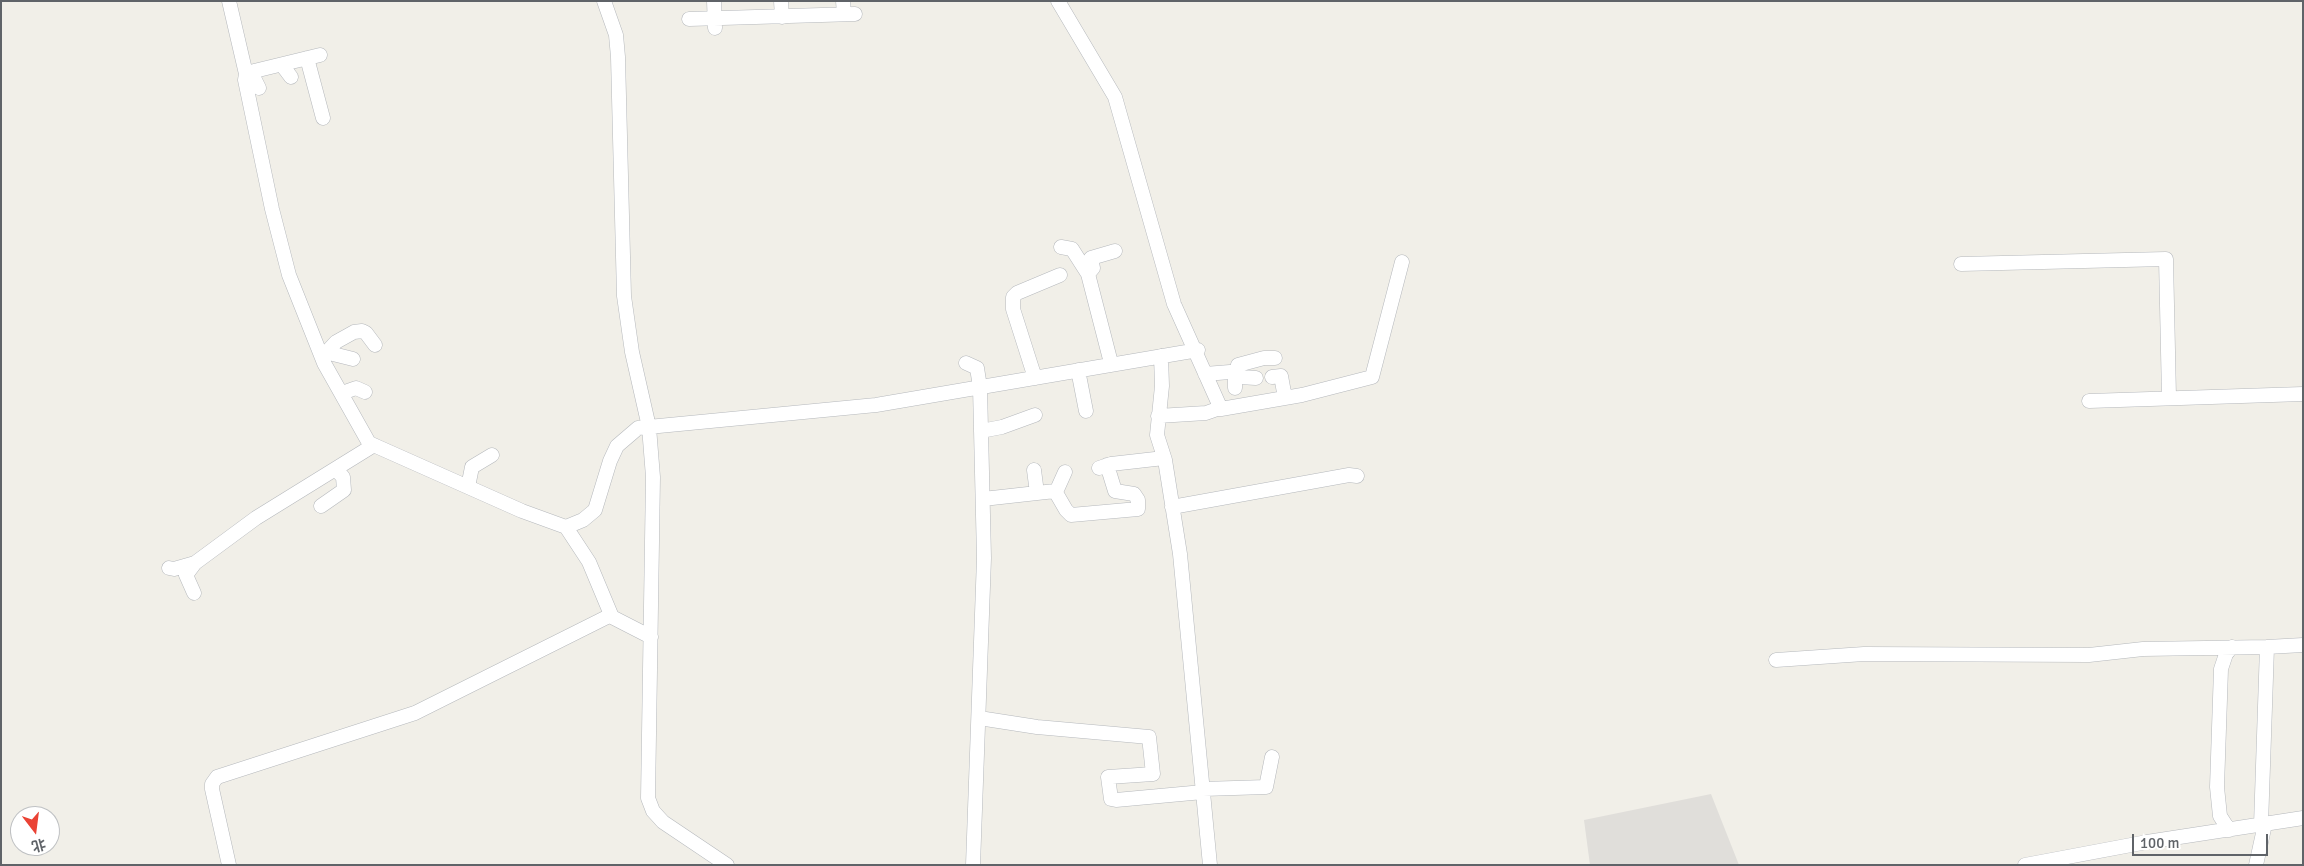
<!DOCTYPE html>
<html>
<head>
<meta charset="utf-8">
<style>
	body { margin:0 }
	#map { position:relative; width:2304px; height:866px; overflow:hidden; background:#f1efe8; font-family:Signika,"Noto Sans SC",sans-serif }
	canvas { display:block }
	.frame { position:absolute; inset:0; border:2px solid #5f6368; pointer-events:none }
	.north { position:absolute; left:10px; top:806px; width:50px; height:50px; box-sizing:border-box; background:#fff; border:1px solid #bfc1c3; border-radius:50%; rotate:165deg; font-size:14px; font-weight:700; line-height:20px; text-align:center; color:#5f6368 }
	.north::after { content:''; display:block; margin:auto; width:18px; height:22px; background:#ea4335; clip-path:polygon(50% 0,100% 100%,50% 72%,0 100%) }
	.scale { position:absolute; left:2132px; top:834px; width:136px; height:22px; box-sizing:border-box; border:2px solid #5f6368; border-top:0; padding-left:6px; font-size:15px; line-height:18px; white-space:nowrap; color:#5f6368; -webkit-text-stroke:4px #fff; paint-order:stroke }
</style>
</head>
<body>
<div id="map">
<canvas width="2304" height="866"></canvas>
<div class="frame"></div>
<div class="north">北</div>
<div class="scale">100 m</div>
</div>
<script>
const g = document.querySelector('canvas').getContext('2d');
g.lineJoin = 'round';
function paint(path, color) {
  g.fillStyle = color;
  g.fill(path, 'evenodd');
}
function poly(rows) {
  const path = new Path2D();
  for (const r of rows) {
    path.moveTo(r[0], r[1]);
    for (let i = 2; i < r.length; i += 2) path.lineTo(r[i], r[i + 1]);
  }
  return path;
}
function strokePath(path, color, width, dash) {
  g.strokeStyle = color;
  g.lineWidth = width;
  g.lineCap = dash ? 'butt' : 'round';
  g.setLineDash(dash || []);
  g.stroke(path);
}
paint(poly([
	[1711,794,1739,865,1590,865,1584,820]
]), '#e0deda');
const minor = poly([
	[229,1,246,74,245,80,272,209,289,275,324,363,369,443,522,511,566,527,589,562,612,617,651,637],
	[604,1,616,35,618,57,624,296,632,352,649,427,653,477,648,798,653,811,663,822,727,865],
	[714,1,715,28],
	[781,1,782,17],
	[843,1,844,14],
	[1058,1,1115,97,1174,304,1221,409,1302,395,1372,377,1402,262],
	[689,19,855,14],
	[307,58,323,118],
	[282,65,291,77],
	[251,72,259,88],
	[246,73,320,55],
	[1061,247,1072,249,1088,274],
	[1961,264,2166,259,2169,397],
	[325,352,353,359],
	[1161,356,1162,386,1157,435,1165,460,1180,554,1210,865],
	[322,357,336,342,354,332,362,331,366,333,375,345],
	[966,363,977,368,980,387,984,558,973,865],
	[1111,363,1088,274,1093,268,1091,258,1115,251],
	[1078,370,1086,411],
	[1205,374,1230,372,1239,377,1256,378],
	[1272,377,1281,376,1285,398],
	[1035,378,1013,309,1013,297,1017,293,1060,275],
	[1235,388,1235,374,1238,365,1264,358,1275,358],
	[342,393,356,388,365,392],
	[2089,401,2303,394],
	[1158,416,1206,413,1220,408],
	[981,431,1002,427,1035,415],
	[1099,468,1111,464,1164,458],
	[1034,470,1037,493],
	[468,487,472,467,492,455],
	[1056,492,1065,472],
	[983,499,1055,491,1066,510,1071,515,1138,509,1138,500,1134,494,1115,491,1107,465],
	[321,506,344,490,343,477,336,470],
	[1172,507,1349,475,1357,476],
	[566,527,583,520,595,510,610,461,617,446,638,428,876,405,1198,350],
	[169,568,174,569,195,563],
	[194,593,186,575,195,563,256,518,374,445],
	[1776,660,1864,654,2089,655,2143,649,2267,647],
	[979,718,1037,727,1149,737,1153,774,1108,777,1111,799,1116,800,1203,792],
	[1203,789,1266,787,1272,757],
	[2261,825,2267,647,2303,645],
	[2229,830,2220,816,2217,787,2221,669,2226,654,2232,647],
	[229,865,212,789,212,784,217,777,415,713,611,615],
	[2025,865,2147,842,2303,818],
	[2256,865,2265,824]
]);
strokePath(minor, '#b5b8bc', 15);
strokePath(minor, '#fff', 14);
</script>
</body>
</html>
